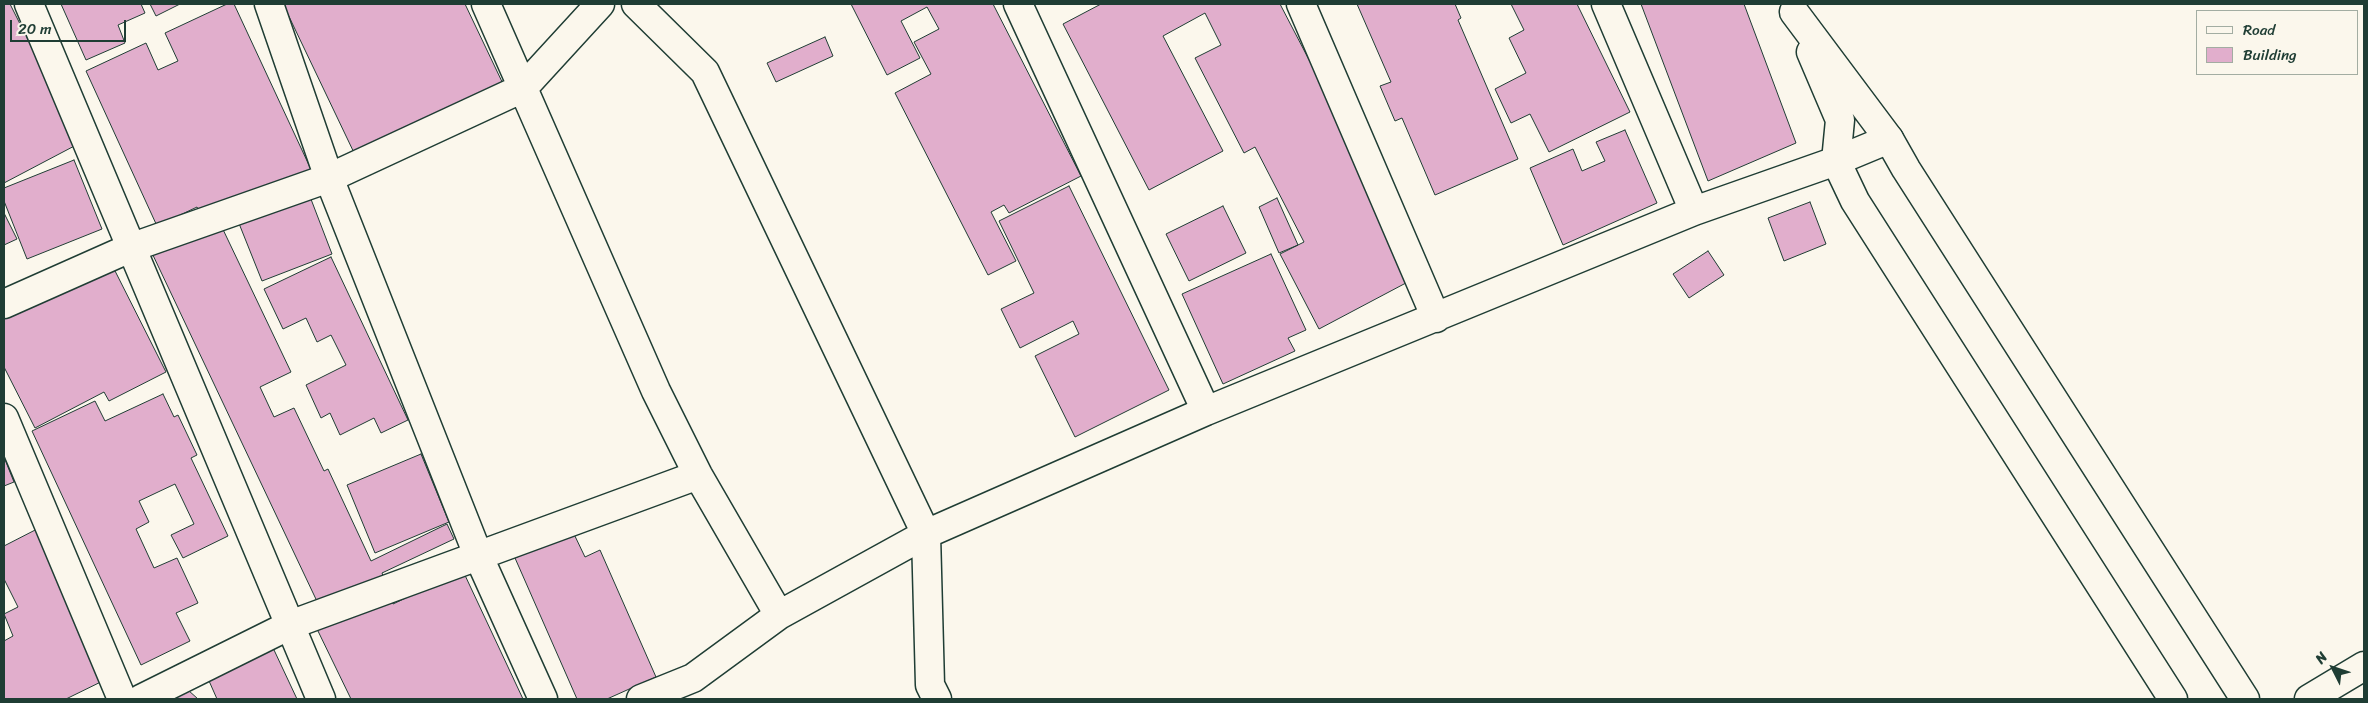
<!DOCTYPE html>
<html>
<head>
<meta charset="utf-8">
<style>
	body { margin:0 }
	#map { position:relative; width:2368px; height:703px; overflow:hidden; background:#fbf7ec; font-family:Sriracha,sans-serif }
	canvas { display:block }
	.frame { position:absolute; inset:0; border:5px solid #1f3d34; pointer-events:none }
	.legend { position:absolute; left:2196px; top:10px; width:162px; height:65px; box-sizing:border-box; background:#fbf7ec; border:1px solid #a3ada2; margin:0; padding:6px 9px; list-style:none; font-size:15px; color:#1f3d34 }
	.legend li { display:flex; align-items:center; gap:10px; height:25px }
	.legend b { width:25px; border:1px solid #a3ada2 }
	.north { position:absolute; left:2308px; top:643px; width:50px; height:50px; -webkit-text-stroke:4px #fbf7ec; paint-order:stroke; rotate:311deg; font-size:14px; font-weight:700; line-height:20px; text-align:center; color:#1f3d34 }
	.north::after { content:''; display:block; margin:auto; width:18px; height:22px; background:#1f3d34; clip-path:polygon(50% 0,100% 100%,50% 72%,0 100%) }
	.scale { position:absolute; left:10px; top:20px; width:116px; height:22px; box-sizing:border-box; border:2px solid #1f3d34; border-top:0; padding-left:6px; font-size:15px; line-height:18px; white-space:nowrap; color:#1f3d34; -webkit-text-stroke:4px #fbf7ec; paint-order:stroke }
</style>
</head>
<body>
<div id="map">
<canvas width="2368" height="703"></canvas>
<div class="frame"></div>
<ul class="legend">
<li><b style="height:6px;background:#fbf7ec"></b>Road</li>
<li><b style="height:14px;background:#e1aecc"></b>Building</li>
</ul>
<div class="north">N</div>
<div class="scale">20 m</div>
</div>
<script>
const g = document.querySelector('canvas').getContext('2d');
g.lineJoin = 'round';
function paint(path, color) {
  g.fillStyle = color;
  g.fill(path, 'evenodd');
}
function poly(rows) {
  const path = new Path2D();
  for (const r of rows) {
    path.moveTo(r[0], r[1]);
    for (let i = 2; i < r.length; i += 2) path.lineTo(r[i], r[i + 1]);
  }
  return path;
}
function strokePath(path, color, width, dash) {
  g.strokeStyle = color;
  g.lineWidth = width;
  g.lineCap = dash ? 'butt' : 'round';
  g.setLineDash(dash || []);
  g.stroke(path);
}
const building = poly([
	[4,4,10,4,80,143,4,183,4,4],
	[61,4,141,4,145,13,118,25,125,43,86,60,61,4],
	[150,4,180,4,156,16,150,4],
	[227,4,234,4,315,178,207,228,197,207,157,226,86,71,146,43,158,70,178,61,165,33,227,4],
	[283,4,465,4,505,88,357,159,283,4],
	[851,4,993,4,1081,176,1009,213,1004,205,991,212,1016,261,988,275,895,93,931,74,914,42,939,29,927,7,901,21,920,58,887,75,851,4],
	[1101,4,1280,4,1421,275,1319,329,1280,254,1304,242,1255,147,1244,153,1195,58,1221,45,1205,13,1163,36,1223,151,1149,190,1063,24,1101,4],
	[1357,4,1455,4,1461,18,1458,20,1518,159,1435,195,1402,118,1395,121,1380,86,1391,82,1357,4],
	[1511,4,1577,4,1630,112,1549,152,1530,114,1511,123,1495,89,1526,73,1509,38,1524,30,1511,4],
	[1641,4,1744,4,1796,143,1708,181,1641,4],
	[825,37,833,56,776,82,767,63,825,37],
	[1625,130,1657,203,1563,245,1530,168,1573,149,1582,171,1605,161,1596,142,1625,130],
	[74,160,102,229,27,259,4,201,4,188,74,160],
	[1069,186,1169,390,1075,437,1035,356,1079,334,1073,321,1020,348,1001,309,1034,293,999,221,1069,186],
	[309,194,332,254,262,281,238,221,309,194],
	[1277,198,1298,245,1279,253,1259,207,1277,198],
	[1810,202,1826,244,1784,261,1768,218,1810,202],
	[1223,206,1246,253,1189,281,1166,234,1223,206],
	[4,213,17,239,4,245,4,213],
	[218,219,291,372,260,387,274,417,294,408,324,471,328,469,371,561,447,524,454,539,382,573,386,584,323,614,151,251,218,219],
	[1708,251,1724,275,1689,298,1673,274,1708,251],
	[1271,254,1306,330,1288,338,1295,351,1223,384,1182,294,1271,254],
	[107,255,166,372,109,401,104,392,35,428,4,367,4,316,107,255],
	[331,257,408,420,381,433,374,418,340,435,330,413,321,418,306,385,346,365,331,335,317,342,306,318,283,329,264,289,331,257],
	[163,394,174,417,178,415,197,455,191,458,228,536,183,558,171,535,194,524,175,484,139,501,149,522,136,529,154,568,177,558,198,603,176,613,190,641,141,665,32,431,95,401,105,421,163,394],
	[421,454,449,522,375,553,347,485,421,454],
	[4,457,14,482,4,486,4,457],
	[41,527,115,675,66,699,4,699,4,641,13,636,4,614,18,607,4,579,4,546,41,527],
	[573,532,585,557,600,550,656,677,607,699,577,699,515,558,573,532],
	[463,571,523,699,351,699,317,629,389,595,393,604,463,571],
	[267,635,297,699,217,699,202,665,267,635],
	[178,681,198,699,162,699,178,681]
]);
paint(building, '#e1aecc');
strokePath(building, '#1f3d34', 1);
const minor = poly([
	[29,4,321,699],
	[269,4,329,178,478,555,543,699],
	[486,4,656,391,698,475,779,615],
	[636,4,705,72,926,534,930,685,937,699],
	[1018,4,1206,411],
	[1301,4,1436,318],
	[1606,4,1694,211],
	[4,304,130,248,329,178,523,88,600,4],
	[4,418,122,699],
	[141,699,290,625,698,475],
	[641,699,693,678,779,615,926,534,1206,411,1694,211,1836,161,1889,139],
	[2309,699,2364,666]
]);
const major = poly([
	[1794,12,1889,139,1906,169,2245,699],
	[1811,52,1840,120,1836,161,1855,201,2173,699]
]);
strokePath(minor, '#1f3d34', 31);
strokePath(major, '#1f3d34', 31);
strokePath(minor, '#fbf7ec', 28);
strokePath(major, '#fbf7ec', 28);
</script>
</body>
</html>
